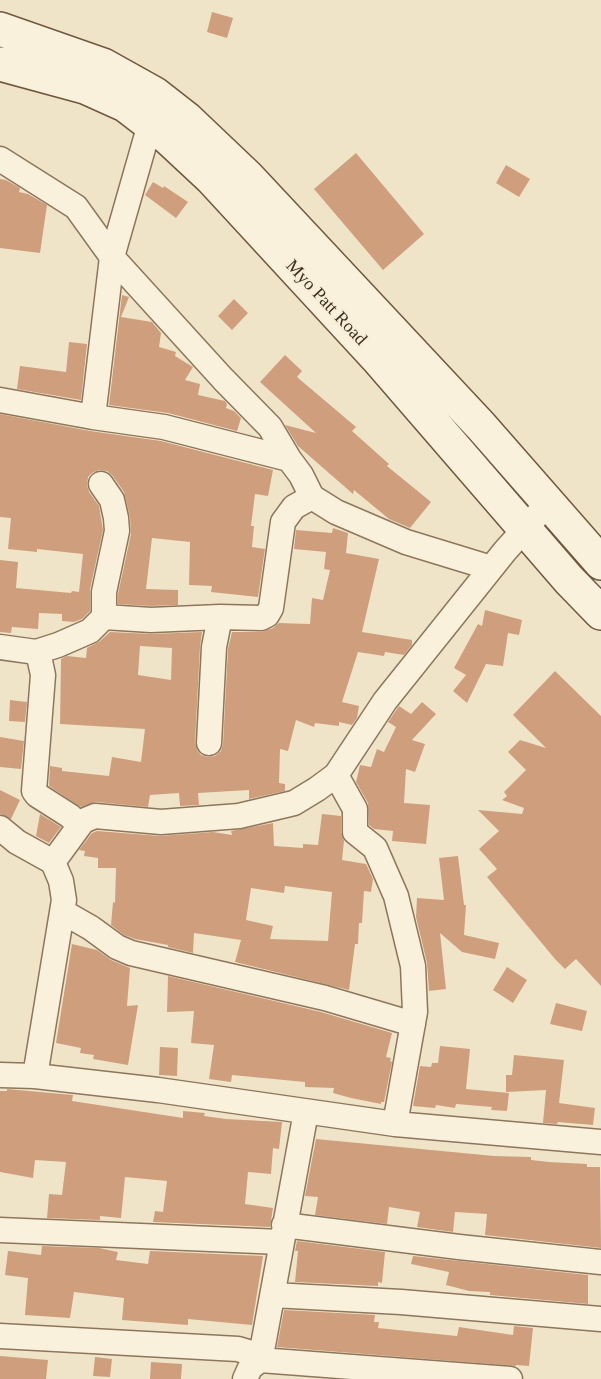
<!DOCTYPE html>
<html>
<head>
<meta charset="utf-8">
<style>
	body { margin:0 }
	canvas { display:block; background:#f0e4c8 }
</style>
</head>
<body>
<canvas width="601" height="1379"></canvas>
<script>
const g = document.querySelector('canvas').getContext('2d');
g.lineJoin = 'round';
function paint(path, color) {
  g.fillStyle = color;
  g.fill(path, 'evenodd');
}
function poly(rows) {
  const path = new Path2D();
  for (const r of rows) {
    path.moveTo(r[0], r[1]);
    for (let i = 2; i < r.length; i += 2) path.lineTo(r[i], r[i + 1]);
  }
  return path;
}
function strokePath(path, color, width, dash) {
  g.strokeStyle = color;
  g.lineWidth = width;
  g.lineCap = dash ? 'butt' : 'round';
  g.setLineDash(dash || []);
  g.stroke(path);
}
function drawText(font, color, halo, rows, align = 'center') {
  g.font = font + ' "Times New Roman",serif';
  g.lineWidth = 4.5;
  g.setLineDash([]);
  g.textBaseline = 'middle';
  g.strokeStyle = halo;
  g.fillStyle = color;
  for (const [text, x, y, turn = 0] of rows) {
    g.save();
    g.translate(x, y);
    g.rotate((+turn || 0) * Math.PI / 180);
    g.textAlign = isNaN(turn) ? turn : align;
    if (halo) g.strokeText(text, 0, 0);
    g.fillText(text, 0, 0);
    g.restore();
  }
}
paint(poly([
	[212,12,233,18,227,38,207,32],
	[356,153,424,234,383,270,314,189],
	[506,165,530,179,519,197,496,183],
	[0,179,6,180,20,188,19,192,28,194,47,205,40,253,0,248],
	[153,182,163,188,164,186,188,202,176,218,145,195],
	[122,295,129,297,121,317,152,322,161,333,159,347,176,352,175,356,193,367,185,380,200,384,198,395,225,401,227,404,226,408,234,411,241,418,237,431,168,413,109,405],
	[234,299,248,313,232,330,218,316],
	[69,342,87,344,81,400,17,389,20,366,66,372],
	[285,355,302,371,297,377,356,427,352,431,389,464,387,466,431,502,410,528,389,519,354,490,353,494,298,446,285,425,316,433,260,382],
	[0,414,90,431,161,441,273,470,268,496,255,494,251,526,254,526,252,547,265,549,258,597,211,592,212,586,189,585,190,542,152,538,146,589,178,590,178,605,151,606,118,604,118,594,131,534,130,517,124,492,112,475,107,471,99,470,92,473,88,477,87,485,89,492,99,506,103,530,90,589,90,611,82,619,74,622,62,621,62,614,39,613,38,629,12,627,11,633,0,632,0,560,18,562,16,588,71,593,72,591,79,592,83,554,37,549,37,552,8,549,11,518,0,517],
	[333,528,348,533,346,553,379,559,362,632,412,640,412,645,404,655,385,652,384,656,358,652,342,702,359,706,357,718,352,725,339,722,339,726,315,723,314,727,296,720,288,751,280,749,279,783,285,784,285,791,249,799,249,790,198,793,199,805,180,806,179,793,150,795,148,807,96,802,81,807,49,786,50,766,62,768,62,771,109,776,112,757,141,762,145,729,60,724,61,659,67,656,86,658,87,648,100,641,110,632,152,634,202,632,200,646,195,743,197,750,201,755,208,757,215,756,221,751,223,744,228,649,232,632,261,632,273,628,279,623,310,624,312,598,323,600,330,570,324,569,326,552,294,549,296,530,332,533],
	[140,646,172,648,171,680,138,675],
	[485,610,522,620,519,635,508,633,503,666,486,664,467,703,453,691,466,675,454,668,478,624,482,626],
	[555,671,601,716,601,986,576,959,565,969,555,959,487,877,497,869,479,849,499,831,478,810,522,814,524,808,502,800,507,796,504,792,526,770,508,752,520,740,546,748,513,715],
	[10,700,27,702,25,722,9,721],
	[422,702,436,714,412,740,425,744,415,772,406,769,404,803,430,805,426,844,392,841,393,831,374,829,369,825,368,803,356,782,360,765,371,767,377,749,384,752,396,727,388,722,399,706,411,714],
	[0,737,24,741,21,769,0,767],
	[0,790,20,800,11,819,0,814],
	[40,814,61,827,49,843,36,836],
	[322,814,341,816,341,832,344,841,342,860,366,864,373,879,371,892,364,891,362,923,359,923,358,944,355,944,349,990,235,962,241,940,194,933,193,953,168,947,168,945,135,939,124,935,111,925,113,902,115,903,116,868,98,868,98,858,84,856,85,851,79,850,92,833,97,831,160,836,213,832,232,835,231,831,273,823,274,846,303,848,303,844,318,845],
	[285,886,332,892,328,941,270,939,273,926,246,920,251,888,284,893],
	[458,856,464,905,466,905,464,935,499,943,495,959,462,952,440,933,446,989,429,991,427,963,416,917,417,898,444,900,439,858],
	[72,944,97,950,111,960,130,968,127,1006,138,1005,128,1065,93,1059,94,1055,80,1053,81,1048,56,1043],
	[507,967,527,980,513,1003,493,990],
	[168,976,321,1012,392,1033,386,1057,391,1058,390,1061,392,1062,384,1102,381,1102,381,1104,351,1098,333,1093,334,1088,305,1087,305,1082,232,1075,231,1082,209,1079,214,1045,191,1043,194,1011,167,1012],
	[556,1003,587,1011,582,1031,550,1024],
	[440,1046,470,1049,466,1089,509,1093,507,1111,491,1110,492,1107,456,1104,455,1108,436,1105,435,1108,413,1106,420,1066,431,1067,432,1063,438,1063],
	[160,1047,178,1048,177,1076,159,1075],
	[514,1055,564,1060,559,1103,595,1108,593,1125,558,1122,557,1124,543,1123,546,1090,506,1092,506,1075,512,1075],
	[7,1089,73,1095,72,1101,183,1118,183,1111,205,1113,204,1116,226,1119,282,1122,279,1149,273,1148,271,1174,248,1172,245,1204,273,1208,270,1227,153,1222,155,1211,163,1212,167,1181,125,1177,121,1218,100,1216,100,1220,47,1218,49,1194,62,1195,66,1162,35,1160,33,1178,0,1172,0,1091,7,1091],
	[316,1139,494,1156,531,1157,531,1160,549,1162,587,1164,587,1167,600,1167,601,1248,485,1235,487,1214,455,1212,453,1232,417,1227,420,1212,389,1207,387,1224,315,1215,318,1197,305,1196],
	[297,1241,385,1252,382,1283,378,1282,378,1286,295,1282,298,1251,295,1251],
	[42,1246,99,1248,118,1252,116,1260,148,1264,150,1251,263,1256,252,1325,188,1319,188,1325,122,1320,124,1298,74,1292,70,1318,25,1315,28,1278,5,1275,8,1251,41,1255],
	[413,1256,588,1275,588,1304,490,1295,490,1292,469,1291,446,1285,449,1272,411,1264],
	[284,1310,375,1315,374,1322,379,1322,378,1328,457,1336,459,1327,513,1335,514,1326,533,1328,529,1366,516,1365,516,1366,277,1347],
	[0,1356,48,1360,46,1379,0,1379],
	[95,1357,112,1359,110,1377,93,1376],
	[151,1362,182,1364,181,1379,150,1379]
]), '#cf9f7d');
const minor = poly([
	[0,159,76,207,112,257,223,379,270,427,289,459],
	[0,400,93,417,164,427,289,459,301,475,312,497,336,512,406,542,491,568],
	[93,417,112,257,150,124,158,111],
	[101,484,112,500,116,518,117,531,104,592,104,617],
	[0,647,36,652,40,661,43,675,34,791,37,795,70,816,79,825],
	[36,652,58,645,90,631,104,617,151,620,220,617,261,618,267,615,271,608,283,522,294,507,312,497],
	[209,743,214,647,220,617],
	[336,775,355,809,355,832,375,848,396,896,413,966,415,1012,395,1124],
	[0,828,17,842,53,862,61,881,64,900,35,1076],
	[53,862,83,821,95,816,161,822,239,816,294,803,317,789,336,775,385,701,505,551,548,503],
	[63,912,91,928,117,947,131,953,325,998,413,1024],
	[0,1075,35,1076,158,1090,395,1124,601,1142],
	[284,1225,459,1247,601,1262],
	[0,1230,281,1242],
	[273,1295,401,1302,601,1319],
	[0,1336,238,1349,261,1356,260,1360,510,1379],
	[261,1356,306,1112],
	[245,1379,250,1368,260,1360]
]);
const secondary = poly([
	[0,29,103,65,155,94,187,119,248,177,481,426,601,563],
	[0,64,85,87,125,105,168,138,212,179,377,358,569,580,601,613]
]);
strokePath(minor, '#8d765c', 27);
strokePath(secondary, '#6f573f', 36);
strokePath(minor, '#faf1dc', 24);
strokePath(secondary, '#faf1dc', 33);
drawText('18px', '#3d2e20', '#f7eed8', [
	["Myo Patt Road",326,303,47]
]);
</script>
</body>
</html>
